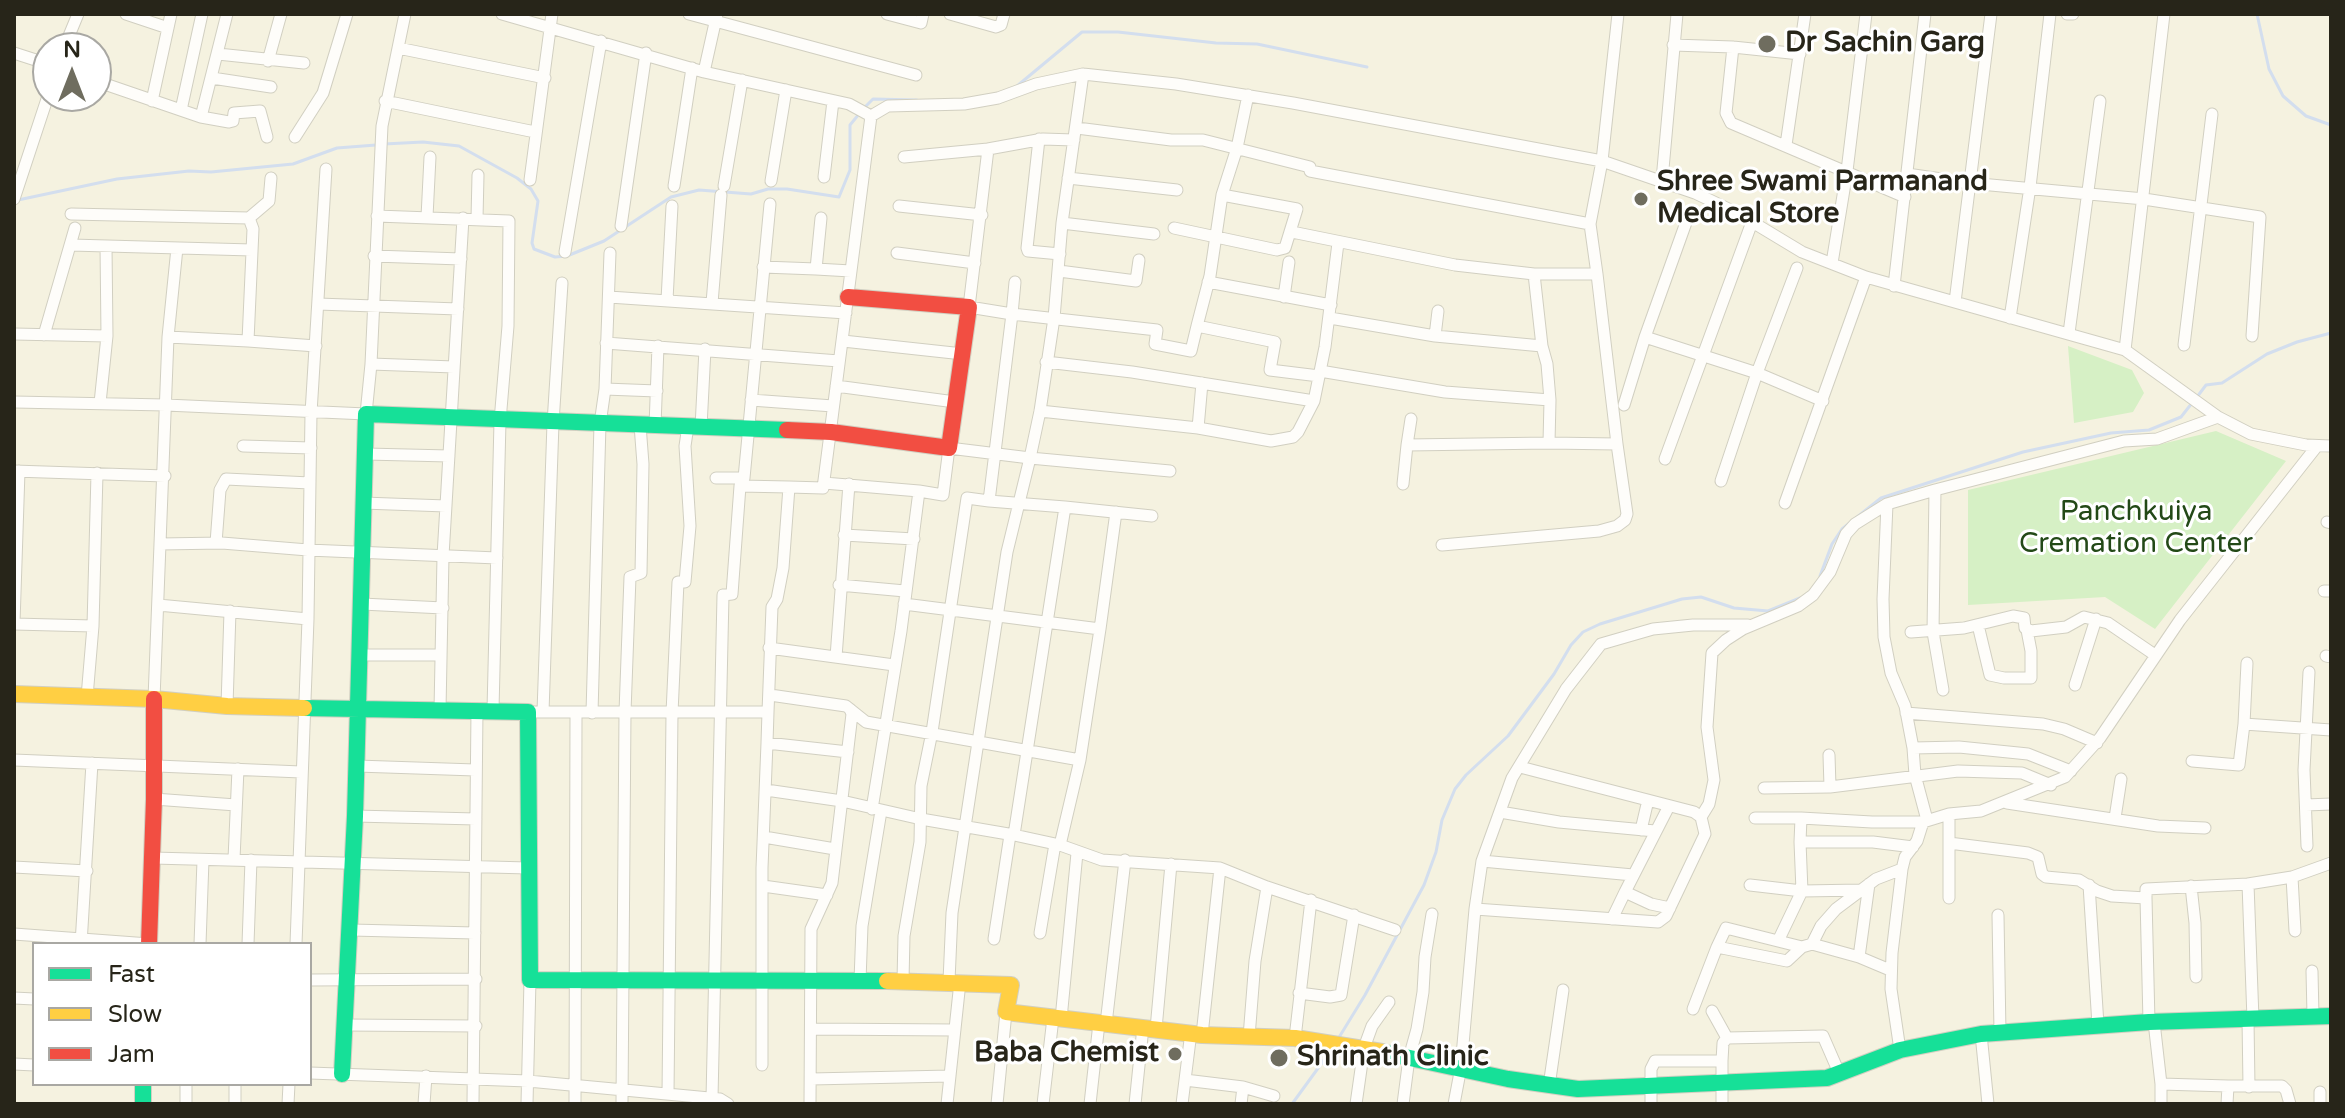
<!DOCTYPE html>
<html>
<head>
<meta charset="utf-8">
<style>
	body { margin:0 }
	#map { position:relative; width:2345px; height:1118px; overflow:hidden; background:#f5f2e0; font-family:"Varela Round",sans-serif }
	canvas { display:block }
	.frame { position:absolute; inset:0; border:16px solid #272519; pointer-events:none }
	.legend { position:absolute; left:32px; top:942px; width:280px; height:144px; box-sizing:border-box; background:#fff; border:2px solid #a9a8a3; margin:0; padding:10px 14px; list-style:none; font-size:24px; color:#272519 }
	.legend li { display:flex; align-items:center; gap:16px; height:40px }
	.legend b { width:40px; border:2px solid #a9a8a3 }
	.north { position:absolute; left:32px; top:32px; width:80px; height:80px; box-sizing:border-box; background:#fff; border:2px solid #a9a8a3; border-radius:50%; rotate:0deg; font-size:22px; font-weight:700; line-height:32px; text-align:center; color:#272519 }
	.north::after { content:''; display:block; margin:auto; width:28px; height:36px; background:#6f6d5f; clip-path:polygon(50% 0,100% 100%,50% 72%,0 100%) }
</style>
</head>
<body>
<div id="map">
<canvas width="2345" height="1118"></canvas>
<div class="frame"></div>
<ul class="legend">
<li><b style="height:10px;background:#16e098"></b>Fast</li>
<li><b style="height:10px;background:#ffcf43"></b>Slow</li>
<li><b style="height:10px;background:#f24e42"></b>Jam</li>
</ul>
<div class="north">N</div>
</div>
<script>
const g = document.querySelector('canvas').getContext('2d');
g.lineJoin = 'round';
function paint(path, color) {
  g.fillStyle = color;
  g.fill(path, 'evenodd');
}
function poly(rows) {
  const path = new Path2D();
  for (const r of rows) {
    path.moveTo(r[0], r[1]);
    for (let i = 2; i < r.length; i += 2) path.lineTo(r[i], r[i + 1]);
  }
  return path;
}
function strokePath(path, color, width, dash) {
  g.strokeStyle = color;
  g.lineWidth = width;
  g.lineCap = dash ? 'butt' : 'round';
  g.setLineDash(dash || []);
  g.stroke(path);
}
function drawText(font, color, halo, rows, align = 'center') {
  g.font = font + ' "Varela Round",sans-serif';
  g.lineWidth = 6;
  g.setLineDash([]);
  g.textBaseline = 'middle';
  g.strokeStyle = halo;
  g.fillStyle = color;
  for (const [text, x, y, turn = 0] of rows) {
    g.save();
    g.translate(x, y);
    g.rotate((+turn || 0) * Math.PI / 180);
    g.textAlign = isNaN(turn) ? turn : align;
    if (halo) g.strokeText(text, 0, 0);
    g.fillText(text, 0, 0);
    g.restore();
  }
}
paint(poly([
	[2068,346,2132,370,2144,393,2133,412,2074,423],
	[2216,431,2286,461,2155,629,2105,597,1968,605,1968,490]
]), '#d6f0c5');
strokePath(poly([
	[2257,14,2269,69,2283,96,2306,116,2331,125],
	[1017,86,1082,32,1118,32,1216,43,1257,44,1367,67],
	[864,108,873,99,917,100],
	[384,144,423,142,459,146,517,178,531,189,538,201,532,243,534,249,555,257,567,256,604,241,671,197,699,190,751,194,768,189,787,189,839,197,850,170,850,125,859,114],
	[18,200,117,179,189,171,211,172,293,164,337,148,376,145],
	[2197,397,2206,385,2222,383,2267,354,2297,342,2331,333],
	[1820,576,1832,544,1842,529,1881,498,2023,452,2111,433,2149,430,2181,417,2192,403],
	[1338,1039,1365,995,1424,885,1436,852,1442,820,1455,789,1466,775,1508,736,1554,674,1571,645,1583,632,1600,624,1682,599,1701,597,1734,608,1768,611,1800,598],
	[1292,1104,1332,1049]
]), '#d3deee', 3);
const street = poly([
	[126,14,168,28],
	[502,14,704,72,849,104,871,116,823,488,789,487,783,568,777,599,772,607,768,712,528,712],
	[689,14,916,75],
	[887,14,921,23,923,14],
	[950,14,996,27,1001,25,1004,14],
	[1618,14,1602,161,1695,193,1739,214,1802,252,1866,277,2125,350,2218,417,2251,434,2306,445,2331,446],
	[2067,14,2073,14],
	[1673,45,1733,47,1800,54],
	[1733,47,1726,113,1731,123,1905,197],
	[64,48,78,14],
	[398,48,545,78],
	[14,53,48,64],
	[218,54,304,63],
	[268,61,281,14],
	[704,72,717,14],
	[1083,74,1062,223,1054,318,1040,411,1030,458,1170,471],
	[212,78,271,87],
	[96,81,201,117,227,14],
	[152,101,171,14],
	[385,101,535,132],
	[181,110,202,14],
	[871,116,888,106,964,104,998,98,1036,84,1083,74,1176,84,1293,103,1602,161,1590,224,1597,274,1534,274,1455,265,1292,232],
	[201,117,229,122,233,121,234,113,260,111,267,137],
	[1077,128,1171,140,1203,140,1310,167],
	[295,137,323,93,347,14],
	[1039,139,1027,248,1028,251,1060,254],
	[1786,145,1805,14],
	[904,157,988,149],
	[1310,171,1590,224],
	[1907,174,1969,183,2144,199,2260,217,2252,336],
	[824,177,833,101],
	[1068,178,1177,190],
	[530,180,552,14],
	[1662,180,1677,14],
	[771,181,786,90],
	[674,186,692,68],
	[724,186,742,80],
	[14,199,48,96],
	[899,206,982,215],
	[71,214,249,218,253,229,248,341,168,337],
	[377,216,509,221,508,326,500,421,493,710],
	[427,217,430,157],
	[249,218,269,201,271,178],
	[821,218,816,269,851,271],
	[477,219,478,175],
	[1062,223,1154,234],
	[621,226,646,53],
	[1174,228,1277,250,1285,248,1297,209,1222,195],
	[71,245,252,250],
	[565,252,601,41],
	[897,253,975,263],
	[374,256,461,259],
	[1832,263,1847,171,1866,14],
	[763,267,816,269],
	[1059,271,1136,281,1139,260],
	[1015,282,1012,314,969,307,988,149,1043,139,1074,140],
	[1208,282,1331,305],
	[1894,286,1925,14],
	[609,297,846,313],
	[1284,297,1289,262],
	[667,300,672,206],
	[1955,302,1991,14],
	[712,303,721,195],
	[318,304,458,309],
	[1438,311,1435,336,1542,346,1534,274],
	[1330,318,1435,336],
	[2010,318,2030,187,2050,14],
	[1197,326,1210,276,1222,195,1237,148,1248,95],
	[2069,333,2100,101],
	[14,334,107,336],
	[44,335,75,228],
	[1645,337,1757,373,1823,401],
	[248,341,316,346],
	[843,341,963,354],
	[606,343,839,361],
	[2184,345,2212,114],
	[2125,350,2164,14],
	[1046,362,1132,372,1314,401],
	[371,364,454,367],
	[1320,371,1445,392,1550,400,1547,364,1542,346],
	[836,386,955,402],
	[605,389,657,391],
	[751,400,833,406],
	[14,402,166,405,366,414,371,364,382,126,405,14],
	[100,403,107,336,106,246],
	[1624,405,1645,337,1688,217],
	[1040,411,1198,428,1271,441,1293,437,1298,432,1314,401,1325,347,1338,243],
	[1411,419,1407,445,1549,443,1550,400],
	[655,426,658,346],
	[701,427,705,349],
	[1198,428,1202,383],
	[1549,443,1617,444,1597,274],
	[243,446,311,448],
	[366,454,449,456],
	[1665,459,1752,222],
	[14,471,165,476],
	[716,478,744,478],
	[1721,481,1757,373,1797,268],
	[824,483,919,491],
	[1403,484,1407,445],
	[740,486,789,487],
	[1935,490,1933,632,1943,690],
	[989,501,1065,507,1014,835],
	[363,503,446,506],
	[1785,503,1866,277],
	[1887,504,1883,599,1884,637,1891,673,1905,706,1913,748,1915,775,1927,820],
	[1065,507,1152,516],
	[2327,522,2331,523],
	[844,535,914,539],
	[216,543,220,490,226,479,310,483],
	[160,544,222,543,308,550,497,558],
	[1442,545,1599,531,1617,526,1625,520,1627,514,1617,444],
	[839,585,905,591],
	[2324,591,2331,591],
	[362,604,443,608],
	[904,604,1100,629,1116,512],
	[158,605,308,619],
	[14,623,19,471],
	[14,624,93,626],
	[1978,625,1990,675,2004,678,2031,678,2031,651,2027,630],
	[1911,632,1964,628,2013,616,2024,618,2025,628,2031,631,2066,627,2084,617,2108,623,2155,655],
	[769,648,894,665],
	[361,655,441,655],
	[2326,656,2331,657],
	[836,657,849,484],
	[2075,685,2096,619],
	[770,695,846,706,866,722,1080,760,1100,629],
	[87,697,93,626,97,473],
	[154,699,168,337,177,248],
	[227,706,230,611],
	[440,710,443,556,463,218],
	[543,712,553,423,562,283],
	[768,712,767,743,848,752],
	[592,713,600,424,605,389,610,253],
	[1906,713,2043,724,2064,729,2097,743],
	[2244,724,2331,730],
	[1913,748,1959,747,2028,754,2071,771],
	[1829,755,1830,787],
	[14,760,301,772],
	[2192,761,2239,765,2244,724,2247,663],
	[357,766,475,770],
	[1764,788,1830,787,1958,771,2022,773,2051,785],
	[766,790,842,801,921,819,1014,835,1060,845,1102,860,1220,868,1267,887,1395,930],
	[154,799,236,805],
	[2007,803,2158,826,2205,828],
	[2306,805,2331,804],
	[1669,806,1625,892,1651,904,1670,908],
	[872,809,901,631,919,491,943,495,949,448,1030,458,1007,552,965,827,952,913,949,981],
	[1500,812,1559,822,1655,831],
	[1949,814,1949,898],
	[355,816,476,819],
	[1701,817,1709,804,1714,780,1707,727,1712,653,1726,640,1743,629,1798,606,1813,595,1830,572,1846,534,1855,524,1887,504,1935,490,2124,441,2157,439,2218,417],
	[1755,818,1801,818],
	[2115,818,2121,779],
	[1641,830,1648,800],
	[764,837,835,849],
	[1949,843,2028,853,2038,857,2042,874,2046,877,2079,880,2097,891,2112,896,2146,898,2149,1022],
	[1060,845,1080,760],
	[2307,846,2304,770,2309,672],
	[1913,847,1873,842,1800,842,1801,818,1872,822,1923,822],
	[153,858,528,868],
	[234,859,238,769],
	[1482,861,1633,875],
	[14,867,87,871],
	[2292,877,2331,863],
	[2248,884,2292,877,2295,931],
	[1750,885,1802,891,1800,842],
	[2089,885,2098,1025],
	[763,886,827,895],
	[2191,886,2195,923,2196,977],
	[2146,898,2146,889,2248,884,2253,1019],
	[1475,909,1658,922,1666,916,1705,834,1701,817,1694,812,1520,767],
	[1998,915,2000,1033],
	[1612,919,1625,892],
	[351,930,475,933],
	[1040,933,1055,844],
	[14,934,149,944],
	[994,939,1010,835],
	[1779,939,1802,891,1861,890],
	[81,944,92,763],
	[200,944,203,860],
	[248,944,251,860],
	[296,944,308,619,311,413,326,169],
	[1812,944,1821,926,1836,909,1876,879,1902,869],
	[1717,947,1726,928,1802,947],
	[1859,957,1869,884],
	[2312,971,2313,1016],
	[310,980,476,979],
	[860,981,862,926,881,811],
	[903,981,904,936,920,842,921,786,932,732,967,498,989,501,1012,314,1157,330,1155,344,1191,351,1197,326,1275,342,1270,370,1319,376],
	[1299,993,1330,997,1341,995,1354,915],
	[14,998,34,999],
	[1693,1009,1717,947,1787,961,1802,947,1812,944,1859,957,1890,970],
	[1712,1011,1727,1038],
	[1061,1019,1077,853],
	[2248,1019,2249,1087],
	[2154,1022,2161,1084,2161,1104],
	[1106,1024,1125,860],
	[345,1025,476,1026],
	[812,1029,955,1030],
	[1156,1029,1171,864],
	[1981,1034,1988,1104],
	[1202,1035,1220,868],
	[1249,1037,1255,961,1267,887],
	[1295,1038,1311,900],
	[1900,1050,1891,989,1892,953,1902,869,1905,857,1917,841,1923,822,1949,814,1981,811,2065,777,2100,738,2180,620,2317,446],
	[14,1064,34,1065],
	[762,1065,762,868,767,743],
	[310,1073,528,1081,720,1099,728,1104],
	[811,1079,950,1076],
	[1185,1080,1243,1087,1274,1096],
	[235,1084,235,1104],
	[2161,1084,2228,1086,2227,1104],
	[1549,1086,1563,990],
	[2228,1086,2282,1086,2286,1090,2290,1104],
	[2320,1092,2320,1104],
	[668,1094,672,713,678,582,685,582,690,526,685,446,688,426],
	[712,1099,723,595,732,594,740,486,744,478,770,204],
	[186,1104,186,1084],
	[288,1104,289,1084],
	[424,1104,426,1076],
	[473,1104,477,710],
	[527,1104,530,980],
	[575,1104,576,714],
	[622,1104,625,712,630,577,641,573,643,464,640,425],
	[810,1104,811,929,832,883,852,714,850,709],
	[947,1104,960,982],
	[997,1104,1006,1012],
	[1043,1104,1053,1018],
	[1090,1104,1099,1023],
	[1135,1104,1143,1027],
	[1182,1104,1191,1032],
	[1241,1104,1243,1087],
	[1356,1104,1364,1048,1372,1026,1389,1002],
	[1403,1104,1409,1058,1417,1029,1423,992,1425,957,1432,914],
	[1454,1104,1461,1067,1475,909,1482,861,1512,778,1566,689,1601,644,1653,629,1693,625,1748,625],
	[1651,1104,1651,1069,1655,1061,1722,1061],
	[1722,1104,1722,1061,1723,1043,1727,1038,1823,1036,1840,1075]
]);
const fast = poly([
	[304,708,528,712,530,980,887,981],
	[1382,1052,1508,1079,1578,1089,1827,1078,1900,1050,1981,1034,2149,1022,2331,1016],
	[342,1074,355,816,366,414,787,430],
	[143,1084,143,1104]
]);
const slow = poly([
	[14,694,154,699,227,706,304,708],
	[887,981,1011,985,1006,1012,1202,1035,1295,1038,1382,1052]
]);
const jam = poly([
	[787,430,831,432,949,448,969,307,848,297],
	[149,944,154,799,154,699]
]);
strokePath(street, '#d1cfc1', 13);
strokePath(fast, '#d1cfc1', 18);
strokePath(slow, '#d1cfc1', 18);
strokePath(jam, '#d1cfc1', 18);
strokePath(street, '#fefdfa', 11);
strokePath(fast, '#16e098', 16);
strokePath(slow, '#ffcf43', 16);
strokePath(jam, '#f24e42', 16);
for (const [x, y, r, color] of [
	[1767,44,10,"#6f6d5f"],
	[1641,199,8,"#6f6d5f"],
	[1175,1054,8,"#6f6d5f"],
	[1279,1058,10,"#6f6d5f"]
]) {
  const dot = new Path2D();
  dot.arc(x, y, r, 0, 2 * Math.PI);
  g.fillStyle = color;
  g.fill(dot);
  strokePath(dot, '#fff', 3);
}
drawText('bold 28px', '#272519', '#fff', [
	["Dr Sachin Garg",1785,44],
	["Shree Swami Parmanand",1657,183],
	["Medical Store",1657,215],
	["Baba Chemist",1159,1054,"right"],
	["Shrinath Clinic",1297,1058]
], 'left');
drawText('28px', '#234917', '#fff', [
	["Panchkuiya",2136,513],
	["Cremation Center",2136,545]
]);
</script>
</body>
</html>
